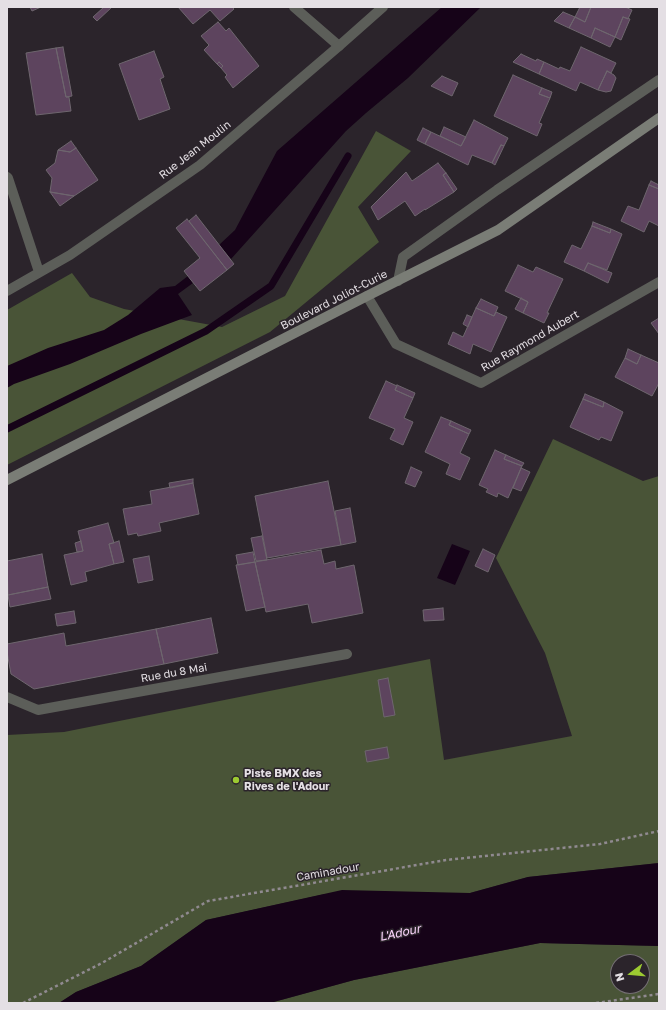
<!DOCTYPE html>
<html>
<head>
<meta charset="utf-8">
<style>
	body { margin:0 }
	#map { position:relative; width:666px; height:1010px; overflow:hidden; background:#2b242b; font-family:"Golos Text",sans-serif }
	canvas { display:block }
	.frame { position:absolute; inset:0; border:8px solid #e4dfe4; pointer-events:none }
	.north { position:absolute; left:610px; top:954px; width:40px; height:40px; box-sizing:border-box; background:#2b242b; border:1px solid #756f75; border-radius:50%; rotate:254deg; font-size:11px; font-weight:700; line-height:16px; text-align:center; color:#e4dfe4 }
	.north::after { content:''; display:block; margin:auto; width:14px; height:18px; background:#9cca31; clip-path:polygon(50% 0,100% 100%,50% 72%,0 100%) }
</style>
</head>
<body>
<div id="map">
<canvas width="666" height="1010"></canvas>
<div class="frame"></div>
<div class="north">N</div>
</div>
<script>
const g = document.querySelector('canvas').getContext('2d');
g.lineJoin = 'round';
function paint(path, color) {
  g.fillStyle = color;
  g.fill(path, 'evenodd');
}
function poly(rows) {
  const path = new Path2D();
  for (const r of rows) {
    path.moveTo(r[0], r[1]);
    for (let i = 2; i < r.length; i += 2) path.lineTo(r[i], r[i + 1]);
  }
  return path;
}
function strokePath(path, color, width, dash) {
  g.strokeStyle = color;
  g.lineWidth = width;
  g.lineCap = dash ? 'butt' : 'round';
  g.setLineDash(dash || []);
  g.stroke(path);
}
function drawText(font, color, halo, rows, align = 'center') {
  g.font = font + ' "Golos Text",sans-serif';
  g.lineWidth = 3;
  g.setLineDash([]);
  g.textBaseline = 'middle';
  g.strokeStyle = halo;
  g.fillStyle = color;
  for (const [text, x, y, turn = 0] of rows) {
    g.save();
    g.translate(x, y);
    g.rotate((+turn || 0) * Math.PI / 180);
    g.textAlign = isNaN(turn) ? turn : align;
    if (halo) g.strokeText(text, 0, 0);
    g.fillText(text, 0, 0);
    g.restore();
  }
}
paint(poly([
	[376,131,411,151,358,207,379,242,270,332,7,465,7,310,72,273,90,297,124,309,222,327,285,296],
	[553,439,643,481,659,476,659,863,528,877,470,893,325,894,206,920,141,966,76,992,59,1003,7,1003,7,735,64,732,430,659,444,760,572,736,545,653,496,558],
	[540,943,659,946,659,1003,270,1003,354,980],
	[618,962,642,962,642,986,618,986]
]), '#495437');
paint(poly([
	[442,7,481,7,408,78,366,113,346,131,231,259,219,245,235,230,277,151],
	[188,276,193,283,178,294,192,315,141,334,70,364,14,384,7,388,7,366,48,348,104,330,128,315,160,288,175,286],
	[452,544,470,551,455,585,437,578],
	[659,863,659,946,540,943,354,980,270,1003,59,1003,76,992,141,966,206,920,342,890,470,893,528,877]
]), '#160318');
strokePath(poly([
	[7,429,206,331,271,286,348,156]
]), '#160318', 7);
const building = poly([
	[30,7,41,7,32,11,30,7],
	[104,7,112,7,97,21,93,17,104,7],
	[178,7,232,7,234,9,220,21,210,10,193,24,178,7],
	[580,7,591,7,585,22,575,17,580,7],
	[591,7,625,7,632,10,628,19,623,17,615,37,595,28,591,38,569,28,575,17,585,22,591,7],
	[563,12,575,17,569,28,554,21,563,12],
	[623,17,630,19,621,40,615,37,623,17],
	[218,22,226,31,229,28,259,66,233,88,225,77,227,75,221,68,223,66,219,62,217,64,204,50,209,45,201,36,218,22],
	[595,28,615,37,610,47,591,38,595,28],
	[63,47,72,96,66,97,56,48,63,47],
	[581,47,616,63,611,73,607,71,598,90,580,82,576,91,539,74,544,62,559,69,560,67,570,71,581,47],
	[56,48,66,97,69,97,71,111,36,115,26,53,56,48],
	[154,51,164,77,160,79,170,109,139,120,119,64,154,51],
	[521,54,536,61,537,59,544,62,539,74,513,62,521,54],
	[219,62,223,66,221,68,217,64,219,62],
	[607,71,614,75,616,78,611,91,606,92,598,90,607,71],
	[513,75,542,88,539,94,550,98,539,123,542,124,537,136,494,116,513,75],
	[442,76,458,83,452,96,431,86,442,76],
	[542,88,552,92,550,98,539,94,542,88],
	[474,120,508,138,504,146,501,145,492,163,472,155,468,165,425,144,431,132,461,146,474,120],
	[444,127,466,137,461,146,440,136,444,127],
	[423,128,431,132,425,144,417,140,423,128],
	[71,141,76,148,70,152,58,150,71,141],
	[501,145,504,146,495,165,492,163,501,145],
	[76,148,98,180,74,196,50,192,52,178,46,170,55,163,58,150,70,152,76,148],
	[438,163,446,173,443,175,454,192,425,210,425,209,415,216,405,201,378,220,371,207,406,172,412,181,438,163],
	[446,173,457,189,454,192,443,175,446,173],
	[651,181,659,185,659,189,649,185,651,181],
	[649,185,659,189,659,226,649,221,644,232,621,221,628,206,639,210,649,185],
	[50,192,74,196,60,206,50,192],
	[196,215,234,264,227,270,189,221,196,215],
	[187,219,227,270,200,291,191,280,184,271,200,258,176,228,187,219],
	[593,222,611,229,610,233,592,226,593,222],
	[592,226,610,233,611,229,622,234,607,270,588,263,584,271,564,262,572,245,581,249,592,226],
	[588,263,612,273,608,283,584,271,588,263],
	[518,265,533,272,536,267,563,279,547,313,549,313,544,323,523,313,528,302,505,291,518,265],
	[521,298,528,302,523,313,515,309,521,298],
	[481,299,498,307,494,316,476,308,481,299],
	[476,308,494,316,496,312,507,317,491,352,473,344,470,354,448,344,453,332,463,337,476,308],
	[467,315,472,317,468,327,463,324,467,315],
	[659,318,659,334,651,323,659,318],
	[628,349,641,355,637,364,625,358,628,349],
	[641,355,659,363,659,383,652,396,615,377,625,358,637,364,641,355],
	[386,381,397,386,395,390,413,398,404,418,413,422,403,445,390,439,395,429,369,418,386,381],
	[397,385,415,393,413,398,395,390,397,385],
	[585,394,604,402,603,407,583,399,585,394],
	[583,399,603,407,604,402,623,412,611,441,601,437,599,440,570,427,583,399],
	[441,417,451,421,449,425,469,434,460,453,470,458,460,480,446,474,450,464,425,452,441,417],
	[451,421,471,430,469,434,449,425,451,421],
	[495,450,506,455,504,459,522,466,508,498,498,493,497,497,486,492,488,489,479,485,495,450],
	[506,455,524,463,522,466,504,459,506,455],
	[411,467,422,472,415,487,405,483,411,467],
	[521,468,530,472,521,491,513,488,521,468],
	[193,479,193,483,170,488,169,483,193,479],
	[328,481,341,545,267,558,255,496,328,481],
	[193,483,199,514,159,523,161,531,138,536,137,533,128,535,123,509,152,504,150,491,193,483],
	[350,508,356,542,341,545,335,511,350,508],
	[108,523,114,543,109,544,114,564,85,572,87,581,71,585,64,555,83,551,78,531,108,523],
	[262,536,267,560,256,561,251,538,262,536],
	[81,541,83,551,77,552,75,543,81,541],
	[119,541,124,562,114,564,109,544,119,541],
	[483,549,495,555,488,572,475,566,483,549],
	[321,550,324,564,335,561,336,569,354,565,363,613,312,623,308,604,266,612,255,562,321,550],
	[253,552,255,562,238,565,236,555,253,552],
	[42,554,48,587,8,595,7,561,42,554],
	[149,556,153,580,138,583,133,559,149,556],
	[255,562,265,607,246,611,236,565,255,562],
	[48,587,51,599,10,607,8,595,48,587],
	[443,608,444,620,424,621,423,610,443,608],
	[74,611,76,623,57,626,55,614,74,611],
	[211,618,218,653,164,664,156,629,211,618],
	[156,629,164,664,34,689,11,674,7,652,7,644,64,633,66,646,156,629],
	[388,678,395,715,384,717,378,680,388,678],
	[387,747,389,758,367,762,365,751,387,747]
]);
paint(building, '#5d445e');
strokePath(building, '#6e666e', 1);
strokePath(poly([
	[23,1003,102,963,208,901,446,860,600,844,659,831],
	[596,1003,659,994]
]), '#908a90', 2.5, [3, 3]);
strokePath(poly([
	[294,7,339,46],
	[398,281,403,257,497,190,659,80]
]), '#5c5e59', 10);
strokePath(poly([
	[7,177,8,178,39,272],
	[7,291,70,255,200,165,339,46,383,7],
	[367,296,396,344,481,383,659,282],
	[7,697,38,710,347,654]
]), '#5c5e59', 10);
strokePath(poly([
	[7,480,367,296,498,230,659,118]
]), '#7a7d76', 10);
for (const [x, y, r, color] of [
	[236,780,4,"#9cca31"]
]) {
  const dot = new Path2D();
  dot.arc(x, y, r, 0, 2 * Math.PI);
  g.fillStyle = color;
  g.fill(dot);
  strokePath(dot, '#2b242b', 1.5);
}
drawText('11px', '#e4dfe4', '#2b242b', [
	["Rue Jean Moulin",195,150,-38],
	["Boulevard Joliot-Curie",334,300,-27],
	["Rue Raymond Aubert",530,341,-30],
	["Rue du 8 Mai",174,673,-10],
	["Caminadour",328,872,-10]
]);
drawText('bold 11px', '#e4dfe4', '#2b242b', [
	["Piste BMX des",244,774],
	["Rives de l'Adour",244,787]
], 'left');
drawText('italic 12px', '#fad4fb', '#2b242b', [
	["L'Adour",400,933,-12]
]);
</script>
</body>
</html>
